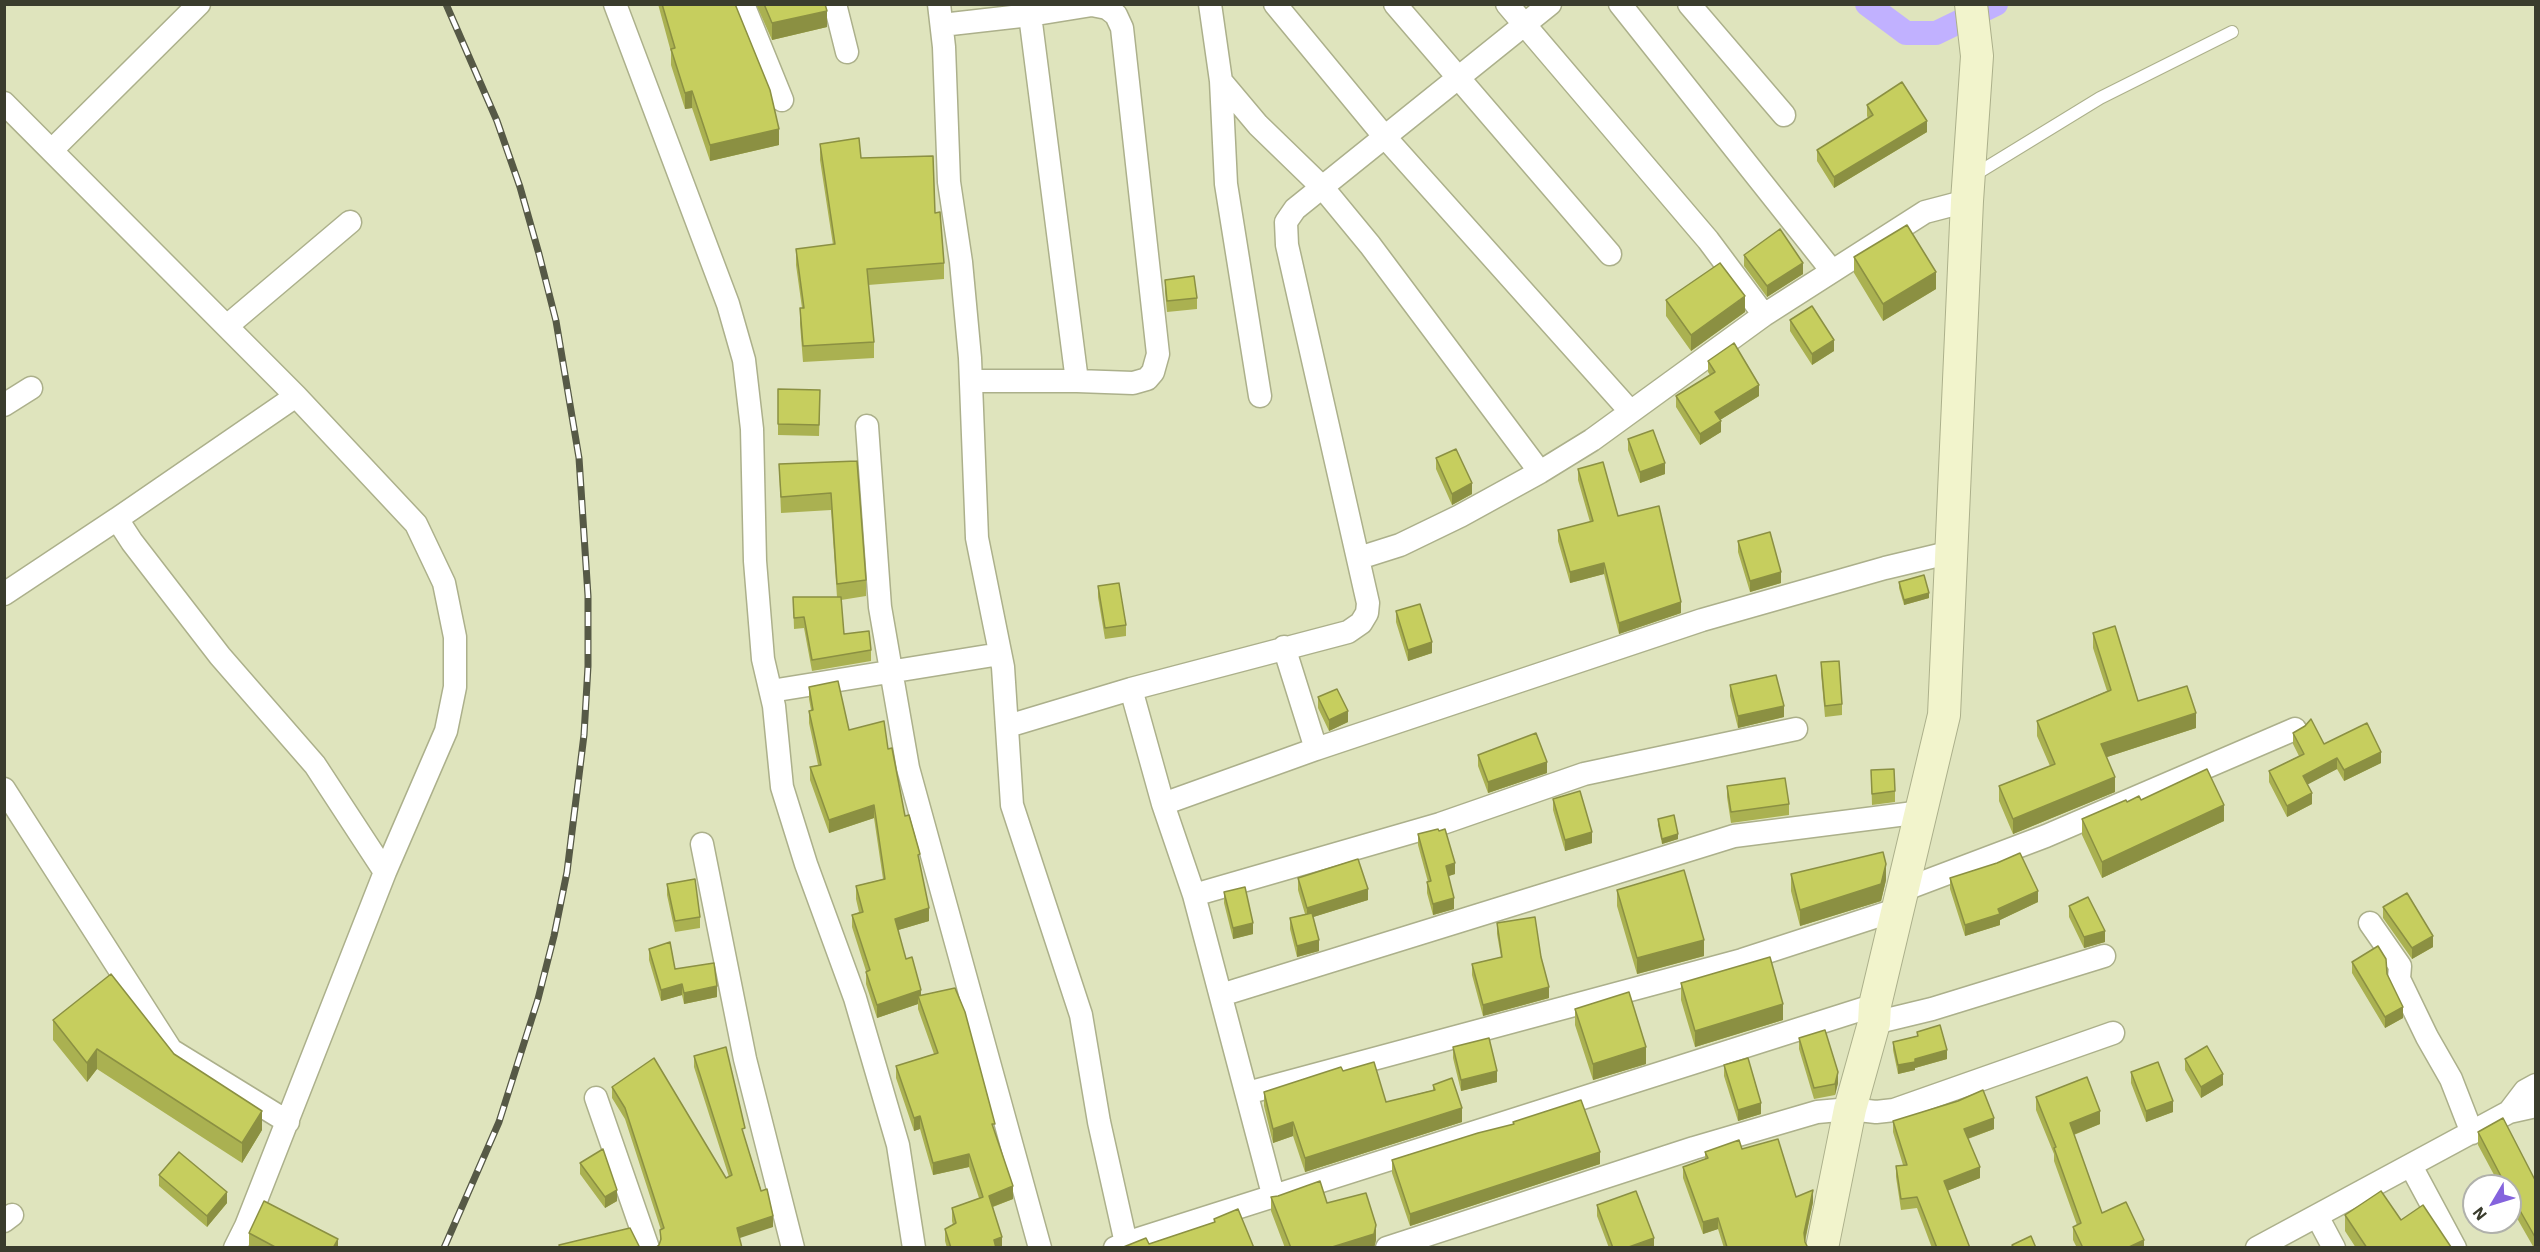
<!DOCTYPE html>
<html>
<head>
<meta charset="utf-8">
<style>
	body { margin:0 }
	#map { position:relative; width:2540px; height:1252px; overflow:hidden; background:#dfe4bd; font-family:"IBM Plex Sans",sans-serif }
	canvas { display:block }
	.frame { position:absolute; inset:0; border:6px solid #3a3c2d; pointer-events:none }
	.north { position:absolute; left:2462px; top:1174px; width:60px; height:60px; box-sizing:border-box; background:#fff; border:2px solid #b0b1ab; border-radius:50%; rotate:232deg; font-size:16px; font-weight:700; line-height:24px; text-align:center; color:#3a3c2d }
	.north::after { content:''; display:block; margin:auto; width:21px; height:27px; background:#8463dd; clip-path:polygon(50% 0,100% 100%,50% 72%,0 100%) }
</style>
</head>
<body>
<div id="map">
<canvas width="2540" height="1252"></canvas>
<div class="frame"></div>
<div class="north">N</div>
</div>
<script>
const g = document.querySelector('canvas').getContext('2d');
g.lineJoin = 'round';
function poly(rows) {
  const path = new Path2D();
  for (const r of rows) {
    path.moveTo(r[0], r[1]);
    for (let i = 2; i < r.length; i += 2) path.lineTo(r[i], r[i + 1]);
  }
  return path;
}
function strokePath(path, color, width, dash) {
  g.strokeStyle = color;
  g.lineWidth = width;
  g.lineCap = dash ? 'butt' : 'round';
  g.setLineDash(dash || []);
  g.stroke(path);
}
function paint(path, color) {
  g.fillStyle = color;
  g.fill(path, 'evenodd');
}
strokePath(poly([
	[1867,4,1906,33,1936,33,1996,4]
]), '#c1b1ff', 24);
const service = poly([
	[1971,177,2100,98,2232,32]
]);
const minor = poly([
	[615,4,728,304,744,360,752,429,755,561,763,659,774,706,782,787,806,864,855,998,898,1145,914,1248],
	[743,4,782,100],
	[835,4,847,52],
	[939,4,944,47,949,182,961,262,970,358,977,538,1003,667,1012,805,1081,1015,1099,1122,1126,1243,1115,1248],
	[1210,4,1221,81,1226,184,1260,396],
	[1275,4,1384,136,1630,411],
	[1395,4,1610,254],
	[1507,4,1708,240,1764,315],
	[1620,4,1832,271],
	[1689,4,1784,115],
	[1030,15,1077,381],
	[942,25,1030,15,1092,5,1107,8,1116,15,1122,28,1158,354,1153,372,1147,379,1133,383,1077,381,971,381],
	[1221,81,1258,125,1323,188,1370,245,1540,472],
	[4,103,296,396,416,524,444,583,455,637,455,687,446,731,385,872],
	[52,150,199,4],
	[227,326,350,222],
	[4,405,31,388],
	[867,426,880,607,908,768,1040,1248],
	[117,519,296,396],
	[1359,558,1400,545,1460,516,1540,472,1592,440,1764,315,1925,212,1967,201],
	[4,594,117,519,132,542,220,656,315,765,385,872,246,1226,235,1248],
	[1284,647,1316,749],
	[1131,689,1163,804,1194,895,1274,1198],
	[771,691,1000,654],
	[1008,726,1131,689,1348,632,1361,623,1367,613,1368,603,1287,245,1286,222,1295,209,1550,4],
	[4,789,171,1050,288,1122],
	[1163,804,1316,749,1702,620,1885,568,1952,552],
	[702,844,745,1059,793,1248],
	[1903,890,2046,836,2295,729],
	[1194,895,1440,824,1584,774,1796,729],
	[2370,923,2400,966,2399,979,2427,1037,2451,1079,2472,1133],
	[1221,995,1734,836,1922,812],
	[1874,1023,1932,1009,2104,956],
	[1247,1093,1742,960,1899,909],
	[596,1098,648,1248],
	[2509,1112,2525,1091,2536,1085],
	[2411,1166,2455,1248],
	[2317,1216,2334,1248],
	[4,1221,12,1215],
	[1126,1243,1875,1005],
	[1387,1248,1694,1148,1817,1112,1850,1109,1876,1112,1894,1110,2113,1033],
	[2257,1248,2509,1112,2536,1106]
]);
const secondary = poly([
	[1822,1248,1850,1109,1874,1023,1875,1005,1944,715,1967,201,1977,56,1971,4]
]);
strokePath(service, '#acb08b', 14);
strokePath(minor, '#acb08b', 25);
strokePath(secondary, '#acb08b', 34);
strokePath(service, '#fff', 12);
strokePath(minor, '#fff', 22);
strokePath(secondary, '#f2f4cc', 32);
const rail = poly([
	[444,1248,499,1122,538,999,554,936,567,872,584,735,588,666,588,596,579,458,556,321,539,254,520,187,497,121,446,4]
]);
strokePath(rail, '#565946', 7);
strokePath(rail, '#fff', 4.5, [14]);
paint(poly([
	[658,4,735,4,779,145,710,161,692,108,685,109,671,65,671,52],
	[756,4,825,4,827,27,772,40],
	[1867,105,1927,132,1834,188,1817,161,1817,150,1868,118,1867,116],
	[820,144,861,158,935,213,944,263,944,279,868,285,874,342,874,358,803,362,800,324,800,308,802,308,796,265,796,249,833,245,820,160],
	[1744,255,1803,274,1767,297,1744,266],
	[1854,257,1936,289,1883,321,1854,273],
	[1165,280,1197,298,1197,309,1167,312,1165,291],
	[1666,300,1745,312,1691,351,1666,316],
	[1790,320,1834,351,1812,365,1790,331],
	[1708,361,1759,396,1720,420,1721,432,1700,445,1676,407,1676,396,1710,375,1708,372],
	[820,401,819,436,778,435,778,424],
	[1628,439,1665,474,1640,483,1628,450],
	[1436,458,1472,494,1452,505,1436,469],
	[857,461,866,580,866,596,841,600,844,634,871,650,871,661,812,671,804,628,794,629,793,597,837,597,831,510,781,513,779,464],
	[1578,469,1618,516,1681,613,1619,634,1604,574,1570,583,1558,541,1558,530,1590,522,1578,480],
	[1738,541,1781,583,1750,592,1738,552],
	[1899,582,1929,598,1904,605,1899,588],
	[1098,586,1126,625,1126,636,1105,639,1098,597],
	[1396,611,1432,653,1408,661,1396,622],
	[2093,633,2138,701,2196,728,2107,757,2115,792,2013,834,1999,801,1999,786,2050,766,2037,736,2037,721,2107,691,2093,648],
	[1821,662,1842,704,1842,715,1825,717,1821,673],
	[1730,685,1784,717,1738,728,1730,696],
	[809,687,849,730,888,749,905,816,920,867,929,921,898,930,906,959,921,995,995,1133,1013,1199,993,1207,1002,1248,947,1248,945,1241,945,1229,953,1225,952,1221,952,1208,979,1198,969,1167,933,1175,920,1129,914,1131,896,1078,896,1066,934,1054,918,1009,918,1004,877,1018,866,984,866,971,852,927,852,915,859,912,856,899,856,886,883,879,874,818,829,833,810,780,810,767,818,765,809,723,809,711,811,710,809,699],
	[1318,697,1348,722,1329,731,1318,708],
	[2293,733,2324,744,2381,763,2344,781,2337,769,2307,784,2312,804,2287,817,2269,782,2269,771,2299,756,2293,744],
	[1478,755,1547,773,1488,793,1478,766],
	[1871,770,1895,791,1895,802,1872,805],
	[1727,786,1789,804,1789,815,1731,823,1727,797],
	[1553,799,1592,843,1565,851,1553,810],
	[2141,800,2224,821,2102,878,2082,835,2082,819,2127,802],
	[1658,819,1678,839,1662,844,1658,825],
	[1418,834,1455,874,1448,876,1454,909,1433,915,1427,893,1427,882,1428,882,1418,845],
	[1791,874,1886,880,1881,901,1800,926,1791,891],
	[1298,878,1368,900,1313,917,1319,951,1297,957,1290,929,1290,918,1305,914,1298,890],
	[1950,878,2038,902,2000,920,2000,925,1965,936,1950,889],
	[667,884,700,917,700,928,675,932,667,895],
	[1617,890,1704,956,1637,974,1617,906],
	[1224,892,1253,934,1233,939,1224,903],
	[2069,906,2105,942,2084,948,2069,917],
	[2383,907,2433,947,2412,959,2383,918],
	[1497,923,1541,957,1549,998,1483,1016,1472,975,1472,964,1501,957,1497,934],
	[649,949,675,969,717,997,684,1004,682,995,661,1001,649,960],
	[2352,962,2387,974,2403,1018,2385,1028,2352,973],
	[1681,983,1783,1020,1695,1047,1681,1000],
	[1575,1009,1646,1064,1593,1080,1575,1025],
	[53,1020,174,1054,262,1130,242,1163,97,1069,87,1082,53,1040],
	[1917,1032,1947,1059,1915,1068,1915,1070,1898,1074,1893,1050,1893,1042,1917,1036],
	[1799,1038,1838,1083,1835,1095,1814,1099,1799,1049],
	[1453,1047,1497,1082,1461,1091,1453,1058],
	[694,1056,745,1139,773,1227,660,1242,660,1230,661,1230,625,1119,612,1098,612,1087,726,1178,729,1177,694,1067],
	[2185,1059,2223,1085,2201,1098,2185,1070],
	[1724,1065,1761,1114,1738,1121,1724,1076],
	[1343,1071,1386,1102,1433,1090,1433,1085,1462,1122,1305,1172,1293,1136,1273,1143,1264,1106,1264,1092],
	[2131,1072,2173,1112,2146,1122,2131,1083],
	[2036,1097,2100,1124,2074,1135,2102,1213,2144,1248,2077,1248,2073,1240,2073,1227,2077,1225,2054,1161,2054,1154,2036,1110],
	[1893,1121,1994,1129,1968,1139,1980,1178,1947,1191,1970,1248,1932,1248,1917,1208,1901,1210,1896,1177,1896,1166,1903,1165,1893,1132],
	[1513,1122,1600,1164,1410,1226,1392,1173,1392,1160,1513,1125],
	[2478,1132,2535,1180,2535,1248,2534,1248,2510,1206,2510,1186,2500,1186,2478,1145],
	[1742,1149,1796,1197,1813,1202,1805,1242,1808,1248,1724,1248,1718,1229,1703,1234,1683,1178,1683,1167,1705,1159,1705,1152],
	[580,1163,617,1201,605,1208,580,1174],
	[159,1175,227,1203,207,1227,159,1186],
	[1271,1197,1327,1203,1376,1240,1374,1248,1285,1248,1271,1211],
	[1597,1205,1654,1248,1609,1248,1597,1216],
	[2345,1215,2401,1220,2451,1248,2356,1248,2345,1231],
	[249,1233,338,1248,249,1248]
]), '#aab151');
paint(poly([
	[827,11,827,27,772,40,772,23],
	[692,91,692,108,685,109,685,93],
	[1927,121,1927,132,1834,188,1834,177],
	[779,129,779,145,710,161,710,145],
	[1803,263,1803,274,1767,297,1767,286],
	[1936,272,1936,289,1883,321,1883,304],
	[1745,296,1745,312,1691,351,1691,335],
	[1834,340,1834,351,1812,365,1812,354],
	[1759,385,1759,396,1715,423,1715,412],
	[1721,421,1721,432,1700,445,1700,434],
	[1665,463,1665,474,1640,483,1640,472],
	[1472,483,1472,494,1452,505,1452,494],
	[1604,563,1604,574,1570,583,1570,572],
	[1781,572,1781,583,1750,592,1750,581],
	[1929,593,1929,598,1904,605,1904,600],
	[1681,602,1681,613,1619,634,1619,623],
	[1432,642,1432,653,1408,661,1408,650],
	[1784,706,1784,717,1738,728,1738,716],
	[1348,711,1348,722,1329,731,1329,720],
	[2196,713,2196,728,2101,759,2101,744],
	[2381,752,2381,763,2344,781,2344,770],
	[2337,758,2337,769,2303,787,2303,776],
	[1547,762,1547,773,1488,793,1488,782],
	[2115,777,2115,792,2013,834,2013,819],
	[2312,793,2312,804,2287,817,2287,806],
	[874,805,874,818,829,833,829,820],
	[2224,805,2224,821,2102,878,2102,862],
	[1592,832,1592,843,1565,851,1565,840],
	[1678,834,1678,839,1662,844,1662,839],
	[1455,863,1455,874,1446,877,1446,866],
	[1886,864,1886,880,1881,901,1800,926,1800,910],
	[1368,889,1368,900,1307,919,1307,908],
	[2038,891,2038,902,2000,920,2000,925,1965,936,1965,925],
	[1454,898,1454,909,1433,915,1433,904],
	[929,908,929,921,895,931,895,919],
	[1253,923,1253,934,1233,939,1233,928],
	[2105,931,2105,942,2084,948,2084,937],
	[2433,936,2433,947,2412,959,2412,948],
	[1319,940,1319,951,1297,957,1297,946],
	[1704,940,1704,956,1637,974,1637,958],
	[682,984,682,995,661,1001,661,990],
	[717,986,717,997,684,1004,684,993],
	[1549,987,1549,998,1483,1016,1483,1005],
	[921,990,921,1002,918,996,918,1004,877,1018,877,1005],
	[1783,1004,1783,1020,1695,1047,1695,1031],
	[2403,1007,2403,1018,2385,1028,2385,1017],
	[1646,1047,1646,1064,1593,1080,1593,1064],
	[97,1049,97,1069,87,1082,87,1063],
	[1947,1050,1947,1059,1915,1068,1915,1070,1898,1074,1898,1065,1915,1059],
	[1497,1071,1497,1082,1461,1091,1461,1080],
	[1838,1072,1838,1083,1835,1095,1835,1084],
	[2223,1074,2223,1085,2201,1098,2201,1087],
	[2173,1101,2173,1112,2146,1122,2146,1111],
	[1761,1103,1761,1114,1738,1121,1738,1110],
	[1462,1108,1462,1122,1305,1172,1305,1158],
	[262,1111,262,1130,242,1163,242,1143],
	[2100,1111,2100,1124,2070,1136,2070,1123],
	[920,1116,920,1129,914,1131,914,1118],
	[1994,1118,1994,1129,1964,1140,1964,1129],
	[1293,1122,1293,1136,1273,1143,1273,1129],
	[1600,1152,1600,1164,1410,1226,1410,1214],
	[969,1154,969,1167,933,1175,933,1163],
	[1980,1167,1980,1178,1944,1192,1944,1181],
	[1013,1186,1013,1199,989,1208,989,1196],
	[617,1190,617,1201,605,1208,605,1197],
	[1813,1190,1813,1202,1804,1244,1804,1233],
	[227,1192,227,1203,207,1227,207,1216],
	[773,1216,773,1227,737,1239,737,1228],
	[1718,1218,1718,1229,1703,1234,1703,1222],
	[1376,1225,1376,1240,1374,1248,1329,1248],
	[1002,1237,1002,1248,994,1248,994,1240],
	[1654,1238,1654,1248,1626,1248],
	[338,1239,338,1248,333,1248],
	[2144,1240,2144,1248,2127,1248]
]), '#8b9042');
const building = poly([
	[662,4,735,4,770,90,779,129,710,145,692,91,685,93,671,49,675,48,662,4],
	[764,4,825,4,827,11,772,23,764,4],
	[1902,82,1927,121,1834,177,1817,150,1873,115,1867,105,1902,82],
	[859,138,861,158,933,156,935,213,940,212,944,263,867,269,874,342,803,346,800,308,804,308,796,249,835,244,820,144,859,138],
	[1907,225,1936,272,1883,304,1854,257,1907,225],
	[1780,229,1803,263,1767,286,1744,255,1780,229],
	[1720,263,1745,296,1691,335,1666,300,1720,263],
	[1194,276,1197,298,1167,301,1165,280,1194,276],
	[1812,306,1834,340,1812,354,1790,320,1812,306],
	[1734,343,1759,385,1715,412,1721,421,1700,434,1676,396,1715,372,1708,361,1734,343],
	[778,389,820,390,819,425,778,424,778,389],
	[1653,430,1665,463,1640,472,1628,439,1653,430],
	[1456,449,1472,483,1452,494,1436,458,1456,449],
	[857,461,866,580,837,584,831,493,781,497,779,464,857,461],
	[1603,462,1618,516,1659,506,1681,602,1619,623,1604,563,1570,572,1558,530,1593,521,1578,469,1603,462],
	[1770,532,1781,572,1750,581,1738,541,1770,532],
	[1924,575,1929,593,1904,600,1899,582,1924,575],
	[1119,583,1126,625,1105,628,1098,586,1119,583],
	[793,597,841,597,844,634,869,631,871,650,812,660,804,617,794,618,793,597],
	[1420,604,1432,642,1408,650,1396,611,1420,604],
	[2115,626,2138,701,2187,686,2196,713,2101,744,2115,777,2013,819,1999,786,2055,764,2037,721,2111,690,2093,633,2115,626],
	[1839,661,1842,704,1825,706,1821,662,1839,661],
	[1776,675,1784,706,1738,716,1730,685,1776,675],
	[838,681,849,730,884,721,888,749,892,748,905,816,909,815,920,854,918,855,929,908,895,919,906,959,912,957,921,990,877,1005,866,972,870,970,852,915,863,912,856,886,885,879,874,805,829,820,810,767,821,765,809,711,813,710,809,687,838,681],
	[1337,689,1348,711,1329,720,1318,697,1337,689],
	[2311,719,2324,744,2367,723,2381,752,2344,770,2337,758,2303,776,2312,793,2287,806,2269,771,2304,754,2293,733,2305,726,2311,719],
	[1536,733,1547,762,1488,782,1478,755,1536,733],
	[1894,769,1895,791,1872,794,1871,770,1894,769],
	[2207,769,2224,805,2102,862,2082,819,2126,800,2127,802,2139,796,2141,800,2207,769],
	[1785,778,1789,804,1731,812,1727,786,1785,778],
	[1580,791,1592,832,1565,840,1553,799,1580,791],
	[1674,815,1678,834,1662,839,1658,819,1674,815],
	[1438,829,1439,831,1445,829,1455,863,1446,866,1454,898,1433,904,1427,882,1431,881,1418,834,1438,829],
	[1883,852,1886,864,1881,884,1800,910,1791,874,1883,852],
	[2020,853,2038,891,1998,909,2000,914,1965,925,1950,878,1997,863,2020,853],
	[1358,859,1368,889,1307,908,1298,878,1358,859],
	[1684,870,1704,940,1637,958,1617,890,1684,870],
	[695,879,700,917,675,921,667,884,695,879],
	[1245,887,1253,923,1233,928,1224,892,1245,887],
	[2407,893,2433,936,2412,948,2383,907,2407,893],
	[2088,897,2105,931,2084,937,2069,906,2088,897],
	[1312,913,1319,940,1297,946,1290,918,1312,913],
	[1535,917,1541,957,1549,987,1483,1005,1472,964,1502,957,1497,923,1535,917],
	[670,942,675,969,714,963,717,986,684,993,682,984,661,990,649,949,670,942],
	[2378,946,2386,959,2387,974,2403,1007,2385,1017,2352,962,2378,946],
	[1770,957,1783,1004,1695,1031,1681,983,1770,957],
	[111,974,174,1054,262,1111,242,1143,97,1049,87,1063,53,1020,111,974],
	[955,988,965,1012,995,1124,992,1124,1013,1186,989,1196,1002,1237,994,1240,996,1248,951,1248,945,1229,956,1223,952,1208,983,1197,969,1154,933,1163,920,1116,914,1118,896,1066,938,1053,918,996,955,988],
	[1629,992,1646,1047,1593,1064,1575,1009,1629,992],
	[1940,1025,1947,1050,1915,1059,1915,1062,1898,1065,1893,1042,1918,1036,1917,1032,1940,1025],
	[1825,1030,1838,1072,1835,1084,1814,1088,1799,1038,1825,1030],
	[1489,1038,1497,1071,1461,1080,1453,1047,1489,1038],
	[2207,1046,2223,1074,2201,1087,2185,1059,2207,1046],
	[726,1047,745,1128,742,1129,761,1191,767,1189,773,1216,737,1228,742,1248,655,1248,659,1245,661,1239,660,1230,664,1228,625,1108,612,1087,654,1058,726,1178,732,1175,694,1056,726,1047],
	[1748,1058,1761,1103,1738,1110,1724,1065,1748,1058],
	[1374,1062,1386,1102,1435,1090,1433,1085,1452,1078,1462,1108,1305,1158,1293,1122,1273,1129,1264,1092,1341,1067,1343,1071,1374,1062],
	[2158,1062,2173,1101,2146,1111,2131,1072,2158,1062],
	[2087,1077,2100,1111,2070,1123,2102,1213,2126,1202,2144,1240,2127,1248,2083,1248,2073,1227,2081,1223,2054,1148,2056,1147,2036,1097,2087,1077],
	[1983,1090,1994,1118,1964,1129,1980,1167,1944,1181,1970,1248,1937,1248,1917,1197,1901,1199,1896,1166,1907,1165,1893,1121,1958,1101,1983,1090],
	[1581,1100,1600,1152,1410,1214,1392,1160,1478,1133,1514,1124,1513,1122,1581,1100],
	[2503,1118,2535,1180,2535,1237,2510,1193,2510,1186,2506,1186,2478,1132,2503,1118],
	[1778,1139,1796,1197,1813,1190,1804,1233,1805,1242,1808,1248,1726,1248,1727,1247,1718,1218,1703,1222,1683,1167,1708,1158,1705,1152,1739,1140,1742,1149,1778,1139],
	[603,1149,617,1190,605,1197,580,1163,603,1149],
	[179,1152,227,1192,207,1216,159,1175,179,1152],
	[1320,1181,1327,1203,1366,1193,1376,1225,1374,1234,1329,1248,1291,1248,1271,1197,1278,1196,1320,1181],
	[1636,1191,1654,1238,1626,1248,1613,1248,1597,1205,1636,1191],
	[2381,1191,2401,1220,2423,1205,2451,1247,2367,1248,2345,1215,2381,1191],
	[264,1201,338,1239,333,1248,277,1248,249,1233,264,1201],
	[1238,1209,1254,1248,1121,1248,1146,1238,1149,1244,1215,1222,1214,1219,1238,1209],
	[630,1228,640,1248,560,1248,559,1245,630,1228],
	[2031,1236,2036,1248,2014,1248,2012,1245,2031,1236]
]);
paint(building, '#c6ce5e');
strokePath(building, '#8b9042', 1.5);
</script>
</body>
</html>
